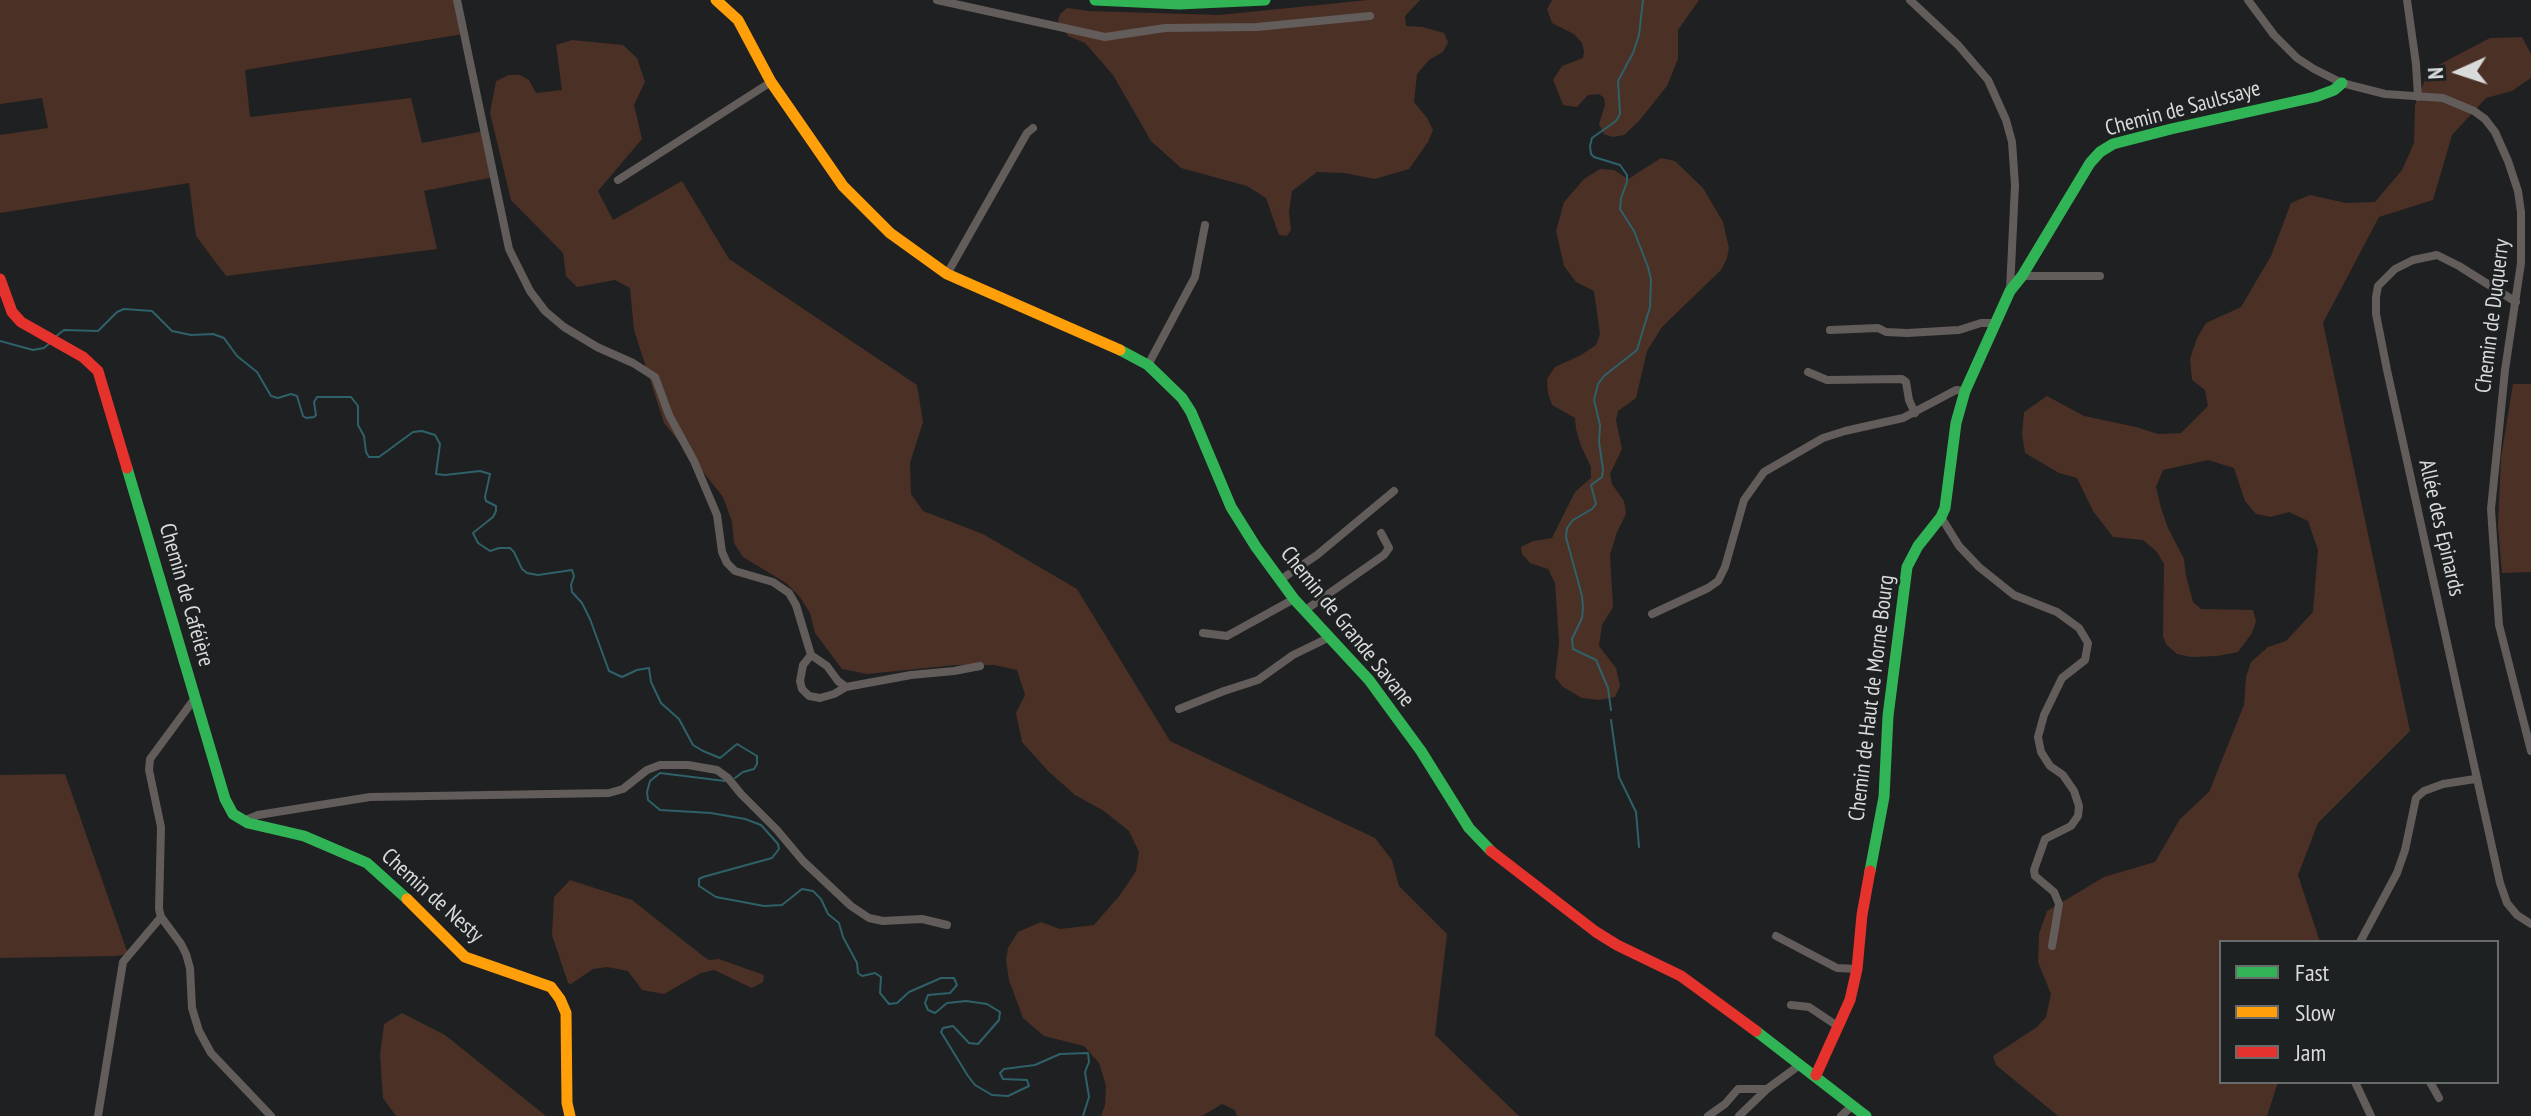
<!DOCTYPE html>
<html>
<head>
<meta charset="utf-8">
<style>
	body { margin:0 }
	#map { position:relative; width:2531px; height:1116px; overflow:hidden; background:#1f2021; font-family:"PT Sans Narrow",sans-serif }
	canvas { display:block }
	.legend { position:absolute; left:2219px; top:940px; width:280px; height:144px; box-sizing:border-box; background:#1e2122; border:2px solid #696b6c; margin:0; padding:10px 14px; list-style:none; font-size:24px; color:#d9dbdb }
	.legend li { display:flex; align-items:center; gap:16px; height:40px }
	.legend b { width:40px; border:2px solid #696b6c }
	.north { position:absolute; left:2419px; top:32px; width:80px; height:80px; -webkit-text-stroke:6px #1e2122; paint-order:stroke; rotate:267deg; font-size:22px; font-weight:700; line-height:32px; text-align:center; color:#d9dbdb }
	.north::after { content:''; display:block; margin:auto; width:28px; height:36px; background:#d9dbdb; clip-path:polygon(50% 0,100% 100%,50% 72%,0 100%) }
</style>
</head>
<body>
<div id="map">
<canvas width="2531" height="1116"></canvas>
<ul class="legend">
<li><b style="height:10px;background:#30b455"></b>Fast</li>
<li><b style="height:10px;background:#ff9f0a"></b>Slow</li>
<li><b style="height:10px;background:#e5322d"></b>Jam</li>
</ul>
<div class="north">N</div>
</div>
<script>
const g = document.querySelector('canvas').getContext('2d');
g.lineJoin = 'round';
function paint(path, color) {
  g.fillStyle = color;
  g.fill(path, 'evenodd');
}
function poly(rows) {
  const path = new Path2D();
  for (const r of rows) {
    path.moveTo(r[0], r[1]);
    for (let i = 2; i < r.length; i += 2) path.lineTo(r[i], r[i + 1]);
  }
  return path;
}
function strokePath(path, color, width, dash) {
  g.strokeStyle = color;
  g.lineWidth = width;
  g.lineCap = dash ? 'butt' : 'round';
  g.setLineDash(dash || []);
  g.stroke(path);
}
function drawText(font, color, halo, rows, align = 'center') {
  g.font = font + ' "PT Sans Narrow",sans-serif';
  g.lineWidth = 6;
  g.setLineDash([]);
  g.textBaseline = 'middle';
  g.strokeStyle = halo;
  g.fillStyle = color;
  for (const [text, x, y, turn = 0] of rows) {
    g.save();
    g.translate(x, y);
    g.rotate((+turn || 0) * Math.PI / 180);
    g.textAlign = isNaN(turn) ? turn : align;
    if (halo) g.strokeText(text, 0, 0);
    g.fillText(text, 0, 0);
    g.restore();
  }
}
paint(poly([
	[0,0,457,0,463,34,245,70,250,117,411,98,422,143,484,131,494,177,424,191,437,249,226,276,196,236,189,183,0,213,0,135,48,128,42,98,0,104],
	[1368,0,1420,0,1405,16,1406,26,1423,27,1444,33,1448,42,1443,52,1429,60,1417,74,1414,102,1427,118,1433,130,1428,142,1409,169,1375,179,1344,173,1317,172,1292,191,1289,212,1291,230,1287,236,1279,235,1266,198,1247,186,1181,168,1151,141,1113,75,1085,43,1068,36,1058,21,1060,14,1067,8,1089,11,1219,15],
	[1552,0,1699,0,1678,30,1678,59,1667,86,1639,121,1624,135,1613,137,1604,134,1599,124,1605,105,1604,98,1599,94,1588,95,1577,107,1563,105,1553,80,1562,66,1583,58,1584,51,1582,43,1574,34,1552,23,1547,9],
	[2522,37,2531,54,2531,78,2512,91,2486,98,2452,135,2433,200,2379,217,2323,323,2410,731,2318,823,2298,875,2320,942,2221,942,2221,1082,2278,1082,2267,1116,2058,1116,1996,1065,1993,1056,2037,1027,2046,1017,2051,994,2038,962,2039,934,2047,911,2104,877,2155,862,2180,819,2209,792,2244,705,2246,677,2251,662,2268,647,2286,641,2313,612,2318,550,2308,521,2289,512,2271,517,2256,514,2245,501,2234,468,2208,460,2163,470,2156,487,2161,508,2168,528,2184,559,2186,576,2193,602,2201,609,2253,610,2256,621,2252,633,2238,652,2217,656,2191,657,2177,654,2166,644,2163,636,2164,564,2157,552,2143,540,2113,537,2093,511,2077,478,2059,473,2025,453,2022,434,2024,412,2047,396,2084,416,2136,427,2158,434,2181,433,2208,406,2205,390,2192,380,2190,359,2197,338,2206,323,2241,307,2271,256,2291,203,2310,195,2346,203,2375,202,2402,170,2414,143,2415,105,2429,70,2490,38],
	[572,40,623,45,637,58,645,82,634,105,642,139,598,191,613,220,682,181,729,259,917,385,923,422,910,463,911,494,923,511,983,534,1077,589,1170,741,1375,838,1392,860,1399,886,1447,934,1435,1035,1519,1116,1237,1116,1235,1110,1222,1104,1202,1116,1101,1116,1105,1105,1106,1086,1099,1063,1084,1046,1044,1036,1023,1018,1009,980,1006,960,1008,948,1018,932,1041,922,1060,929,1094,925,1120,895,1136,871,1139,852,1129,831,1104,811,1075,795,1049,772,1022,742,1016,713,1025,695,1017,670,994,665,956,665,867,674,842,669,815,633,810,613,800,597,786,583,743,557,734,543,732,522,723,497,664,423,634,330,630,288,615,280,577,287,566,276,563,253,511,200,490,113,496,81,509,75,520,75,529,80,536,93,562,90,556,45],
	[1661,158,1675,161,1703,188,1723,222,1729,248,1727,258,1721,270,1662,327,1647,351,1636,398,1618,411,1616,420,1622,449,1610,474,1612,484,1624,501,1626,514,1617,532,1610,555,1613,607,1602,625,1599,646,1616,668,1620,686,1615,697,1599,700,1582,698,1563,687,1555,677,1559,643,1555,583,1548,569,1530,563,1522,554,1521,547,1533,541,1552,538,1575,492,1591,478,1591,467,1581,446,1576,429,1575,418,1552,405,1548,393,1547,379,1555,367,1581,355,1596,345,1600,334,1594,291,1576,282,1564,266,1556,231,1564,202,1584,179,1600,169,1614,170,1628,179],
	[2513,384,2531,384,2531,572,2502,573,2498,526,2501,457],
	[65,774,128,954,116,956,0,958,0,775],
	[570,880,632,900,703,956,709,960,719,959,764,975,763,982,752,988,714,970,701,973,664,994,642,990,628,971,607,967,593,969,571,984,568,983,552,935,554,897],
	[402,1013,445,1035,546,1116,396,1116,383,1098,380,1055,384,1024]
]), '#4b3025');
strokePath(poly([
	[55,337,64,330,98,331,117,312,124,309,152,311,172,331,191,335,213,334,224,338,237,356,257,372,271,396,278,398,291,394,297,396,303,416,306,418,314,417,316,415,314,402,317,397,351,397,358,406,358,425,364,436,366,452,369,457,379,457,413,432,422,431,435,435,440,444,436,474,445,475,480,471,490,474,485,497,486,501,496,506,496,511,493,517,473,533,478,543,490,551,499,548,510,548,514,552,522,569,527,573,538,575,572,570,574,576,571,585,572,592,582,603,590,619,609,671,622,677,637,670,649,668,651,682,661,703,679,719,693,745,703,751,720,758,737,744,757,756,757,764,754,769,743,772,735,778],
	[0,341,33,350,44,348,51,342],
	[1611,710,1608,688,1596,660,1573,649,1572,639,1582,618,1583,608,1582,596,1566,537,1567,528,1573,520,1592,509,1596,504,1591,485,1602,477,1603,470,1599,442,1600,425,1594,400,1598,384,1604,376,1637,350,1650,307,1651,280,1648,267,1634,231,1620,209,1621,198,1627,182,1627,175,1620,165,1594,157,1591,154,1590,146,1592,138,1616,121,1620,114,1618,81,1633,53,1639,35,1643,0],
	[1611,720,1619,777,1636,812,1639,847],
	[725,781,660,773,650,781,647,792,648,800,660,810,711,813,745,819,761,825,778,844,779,849,772,858,703,877,699,879,699,886,716,897,764,906,782,905,802,889,813,891,821,899,828,914,839,923,843,937,857,963,858,973,862,976,875,973,881,977,880,993,889,1004,897,1003,909,992,941,978,954,978,957,985,950,993,928,995,925,1003,928,1010,935,1013,947,1003,966,1001,987,1004,1000,1012,999,1020,978,1044,969,1043,953,1026,943,1028,941,1032,968,1076,975,1085,992,1095,1008,1096,1029,1086,1027,1080,1003,1079,1000,1073,1004,1069,1035,1065,1060,1054,1088,1053,1089,1062,1085,1072,1089,1097,1083,1116]
]), '#2e6169', 2);
strokePath(poly([
	[457,0,509,249,530,291,545,311,564,327,597,347,633,363,655,377,669,415,694,461,717,515,722,552,727,563,735,571,773,582,789,593,796,605,811,655,827,666,838,681,846,687,911,675,954,671,980,666],
	[937,0,1105,37,1165,28,1257,27,1370,16],
	[1910,0,1958,45,1988,80,2006,120,2012,142,2015,185,2010,290],
	[2248,0,2274,35,2297,58,2314,69,2342,83,2385,94,2443,98,2474,111,2485,119,2495,132,2508,161,2518,191,2521,212,2521,263,2505,370,2491,509,2499,625,2531,751],
	[2407,0,2416,64,2418,97],
	[618,180,771,82],
	[947,274,1027,133,1033,128],
	[2022,276,2100,276],
	[2516,302,2459,266,2437,255,2413,260,2395,269,2378,286,2376,297,2376,314,2387,370,2500,883,2507,903,2517,915,2531,924],
	[1830,330,1878,328,1886,332,1907,333,1959,330,1981,323,1994,323],
	[1148,365,1195,277,1205,225],
	[1808,372,1827,380,1902,379,1906,382,1909,400,1915,413],
	[1941,517,1959,546,1979,567,2014,595,2057,612,2079,628,2088,643,2085,660,2062,678,2044,715,2038,737,2041,752,2050,766,2063,775,2074,791,2079,806,2078,816,2071,826,2045,839,2034,870,2035,876,2054,892,2059,904,2052,946],
	[1280,580,1317,555,1394,491],
	[1304,611,1384,555,1389,548,1381,533],
	[1652,614,1708,588,1718,581,1725,567,1744,500,1764,472,1823,438,1845,431,1903,418,1956,390,1965,391],
	[1203,633,1227,636,1294,599],
	[811,655,803,665,800,681,802,689,809,696,820,698,834,694,846,687],
	[195,698,150,759,149,770,161,827,159,909,161,917,181,944,186,954,190,968,192,1008,199,1031,211,1053,271,1116],
	[1179,709,1224,691,1258,680,1293,655,1330,637],
	[243,821,258,815,370,797,609,793,623,789,647,770,660,765,688,765,717,770,728,778,741,794,777,830,803,861,851,906,869,918,883,921,922,919,947,925],
	[1776,936,1837,968,1857,969],
	[2360,942,2397,873,2405,850,2416,798,2424,791,2443,784,2475,779],
	[1791,1005,1809,1007,1839,1027],
	[2355,1082,2371,1116],
	[2430,1082,2439,1098],
	[98,1116,123,962,161,917],
	[1708,1116,1725,1104,1738,1089,1767,1089,1801,1064],
	[1739,1116,1767,1089],
	[1841,1116,1853,1105]
]), '#625c5a', 8);
strokePath(poly([
	[1095,0,1179,4,1265,0],
	[1120,350,1148,365,1182,398,1191,412,1231,507,1256,547,1294,599,1369,680,1421,751,1469,828,1491,851],
	[127,468,225,799,233,814,248,823,304,836,367,863,407,899],
	[1870,871,1884,797,1888,716,1907,567,1918,546,1941,517,1945,508,1956,423,1965,391,2010,291,2022,276,2090,163,2100,152,2113,144,2171,129,2315,97,2334,90,2342,83],
	[1756,1031,1866,1116]
]), '#30b455', 11);
strokePath(poly([
	[716,0,738,20,771,82,843,186,890,233,947,274,1120,350],
	[407,899,465,957,551,987,560,999,566,1013,567,1103,570,1116]
]), '#ff9f0a', 11);
strokePath(poly([
	[0,279,12,312,21,322,83,357,98,371,127,468],
	[1491,851,1596,932,1617,945,1681,976,1756,1031],
	[1816,1075,1850,1000,1857,969,1862,915,1870,871]
]), '#e5322d', 11);
drawText('22px', '#d9dbdb', '#1e2122', [
	["Chemin de Saulssaye",2183,109,-15],
	["Chemin de Duquerry",2493,316,-83],
	["Allée des Epinards",2441,528,77],
	["Chemin de Caféière",186,595,74],
	["Chemin de Grande Savane",1347,627,51],
	["Chemin de Haut de Morne Bourg",1872,698,-83],
	["Chemin de Nesty",432,896,42]
]);
</script>
</body>
</html>
